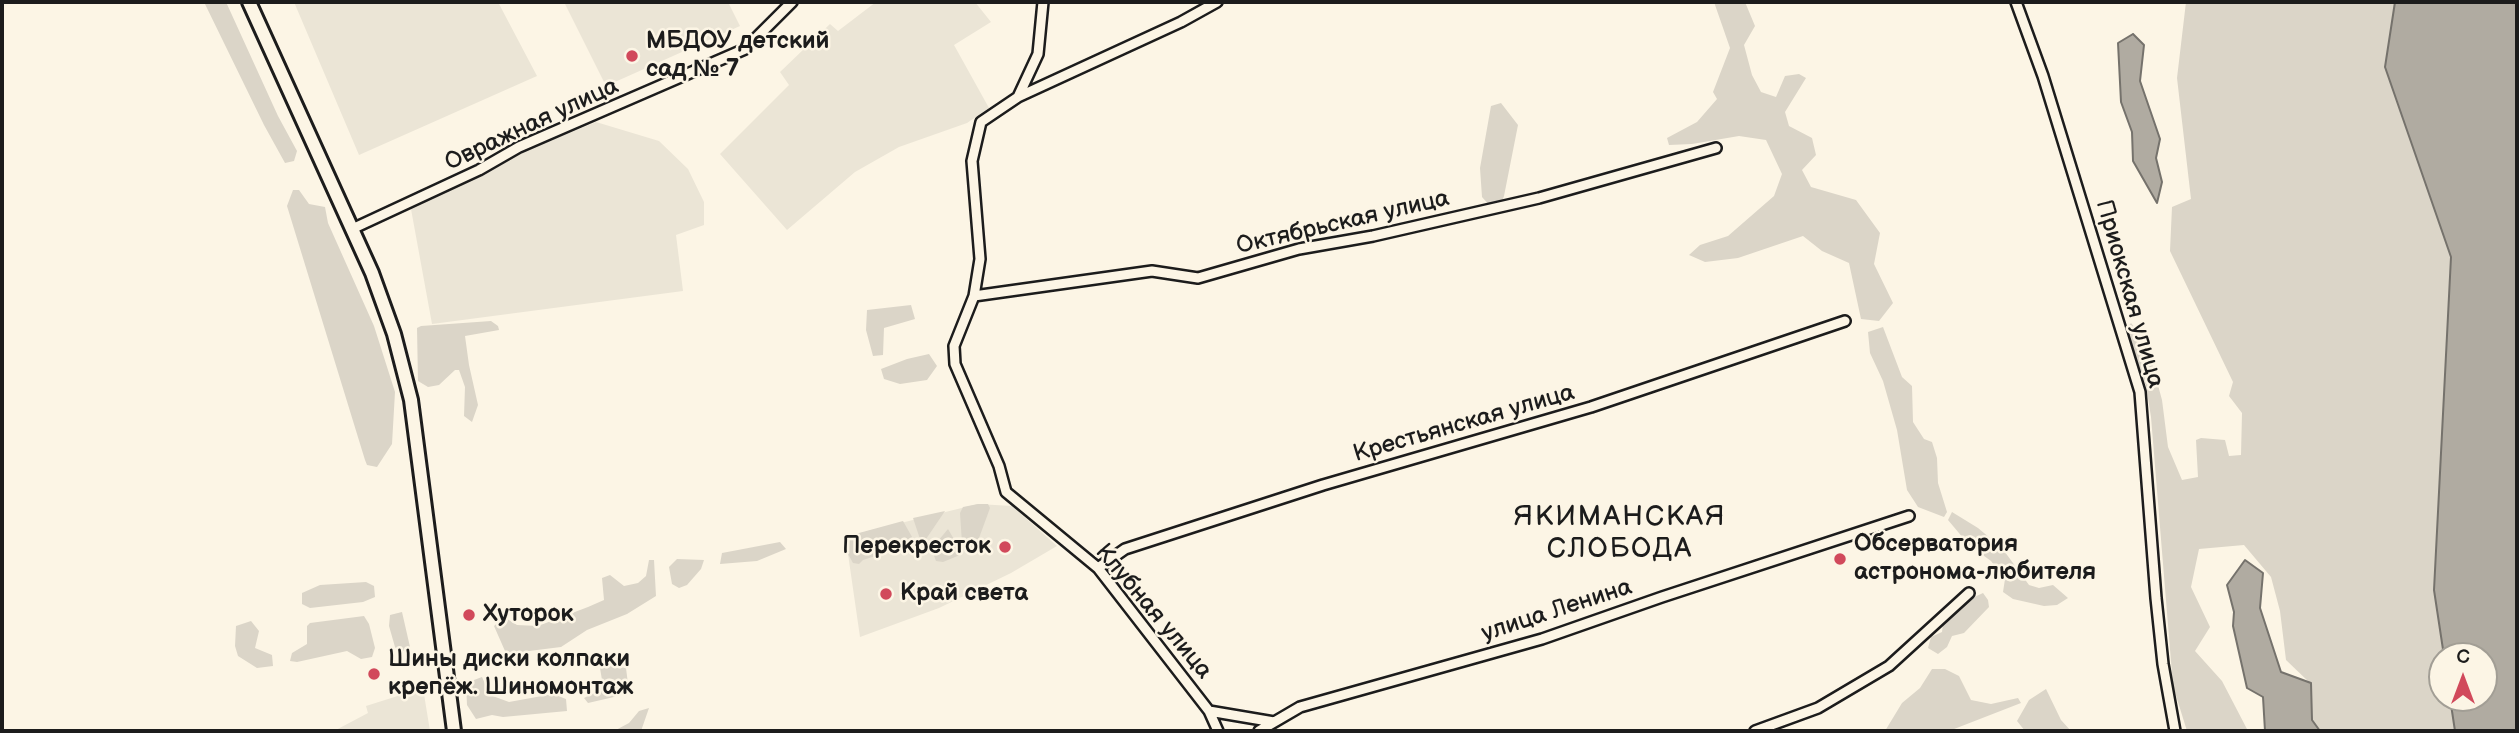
<!DOCTYPE html>
<html>
<head>
<meta charset="utf-8">
<style>
	body { margin:0 }
	#map { position:relative; width:2519px; height:733px; overflow:hidden; background:#fcf5e5; font-family:"Balsamiq Sans",sans-serif }
	canvas { display:block }
	.frame { position:absolute; inset:0; border:4px solid #1c1c1c; pointer-events:none }
	.north { position:absolute; left:2428px; top:642px; width:70px; height:70px; box-sizing:border-box; background:#fcf5e5; border:2px solid #a29e95; border-radius:50%; rotate:0deg; font-size:19px; font-weight:700; line-height:28px; text-align:center; color:#1c1c1c }
	.north::after { content:''; display:block; margin:auto; width:24px; height:32px; background:#d1495b; clip-path:polygon(50% 0,100% 100%,50% 72%,0 100%) }
</style>
</head>
<body>
<div id="map">
<canvas width="2519" height="733"></canvas>
<div class="frame"></div>
<div class="north">С</div>
</div>
<script>
const g = document.querySelector('canvas').getContext('2d');
g.lineJoin = 'round';
function paint(path, color) {
  g.fillStyle = color;
  g.fill(path, 'evenodd');
}
function poly(rows) {
  const path = new Path2D();
  for (const r of rows) {
    path.moveTo(r[0], r[1]);
    for (let i = 2; i < r.length; i += 2) path.lineTo(r[i], r[i + 1]);
  }
  return path;
}
function strokePath(path, color, width, dash) {
  g.strokeStyle = color;
  g.lineWidth = width;
  g.lineCap = dash ? 'butt' : 'round';
  g.setLineDash(dash || []);
  g.stroke(path);
}
function drawText(font, color, halo, rows, align = 'center') {
  g.font = font + ' "Balsamiq Sans",sans-serif';
  g.lineWidth = 5;
  g.setLineDash([]);
  g.textBaseline = 'middle';
  g.strokeStyle = halo;
  g.fillStyle = color;
  for (const [text, x, y, turn = 0] of rows) {
    g.save();
    g.translate(x, y);
    g.rotate((+turn || 0) * Math.PI / 180);
    g.textAlign = isNaN(turn) ? turn : align;
    if (halo) g.strokeText(text, 0, 0);
    g.fillText(text, 0, 0);
    g.restore();
  }
}
paint(poly([
	[294,2,498,2,537,76,359,155],
	[564,2,728,2,740,26,606,86],
	[876,2,975,2,991,22,954,45,989,108,967,123,899,147,855,172,787,230,720,154,789,85,780,72,830,24,838,31],
	[596,122,659,141,688,169,704,202,704,225,676,235,683,291,432,324,411,209,501,161],
	[978,504,1012,506,1057,546,1011,573,939,608,860,637,848,554,846,541,848,536],
	[423,688,430,731,334,731,368,713,366,706]
]), '#ebe5d6');
paint(poly([
	[204,2,226,2,278,116,297,151,294,161,285,163,264,125],
	[1714,2,1745,2,1755,26,1744,45,1752,75,1761,92,1776,97,1785,76,1799,74,1806,78,1785,112,1789,126,1812,138,1816,155,1802,170,1811,187,1856,200,1880,233,1874,264,1893,303,1879,321,1861,319,1849,263,1822,251,1803,236,1738,258,1705,262,1689,255,1700,245,1728,236,1774,196,1782,174,1766,140,1739,136,1692,144,1669,145,1667,138,1697,122,1717,99,1713,92,1730,48],
	[2186,2,2395,2,2385,67,2451,257,2434,590,2444,656,2442,656,2442,698,2450,698,2455,731,2320,731,2312,720,2310,683,2286,660,2280,611,2271,577,2244,545,2199,549,2191,587,2210,627,2195,651,2222,681,2248,731,2187,731,2173,686,2151,417,2146,386,2126,329,2131,323,2146,341,2162,400,2168,447,2182,480,2198,477,2196,440,2201,438,2225,440,2229,456,2241,455,2242,413,2229,396,2233,382,2170,251,2172,207,2191,199,2177,78],
	[1501,103,1518,125,1504,196,1502,202,1490,206,1482,197,1480,168,1491,106],
	[293,190,299,190,309,204,325,207,328,223,374,326,395,392,392,444,377,467,367,465,365,460,287,206],
	[911,305,915,319,884,328,883,355,873,356,866,330,867,310],
	[491,321,498,326,499,330,465,336,469,365,478,405,472,422,464,416,465,387,459,370,455,370,439,385,428,387,418,381,417,328,421,326],
	[1883,327,1902,377,1912,386,1913,422,1924,439,1932,442,1937,458,1938,483,1947,512,1944,517,1918,507,1907,490,1897,430,1883,381,1870,353,1868,332],
	[929,354,937,366,927,380,900,384,884,379,881,369,907,359],
	[978,504,988,504,990,508,975,549,971,551,967,550,962,543,960,513,963,507],
	[945,511,924,542,921,542,913,518],
	[1952,512,1978,528,2002,548,2029,585,2039,588,2053,585,2068,598,2057,605,2044,606,2013,599,2003,592,2005,579,1991,561,1969,545,1948,520],
	[903,521,916,544,915,549,904,552,897,549,863,560,859,564,853,563,848,554,846,541,848,536],
	[948,529,955,541,960,555,943,562,936,561,933,553,938,541],
	[780,542,786,549,757,561,720,564,722,553],
	[677,559,704,560,701,569,687,585,679,588,672,584,669,567],
	[649,560,654,560,656,596,627,614,587,630,561,647,513,653,505,651,494,626,504,617,517,625,538,626,588,607,604,600,602,578,610,575,624,586,638,583,646,576],
	[366,582,374,586,375,597,363,602,310,608,302,604,302,593,320,585],
	[1983,593,1988,600,1989,607,1964,633,1952,636,1947,647,1938,654,1928,648,1931,637,1942,632,1943,624,1968,600],
	[402,612,410,647,407,650,399,652,395,647,389,626,390,615],
	[364,616,369,624,375,648,372,657,361,659,347,651,297,662,290,661,292,653,307,644,307,626,310,623],
	[251,621,259,631,255,648,272,655,273,666,257,668,238,656,235,646,236,626],
	[603,655,613,666,626,668,628,684,614,697,588,703,584,698,598,691,602,680,599,662],
	[1932,669,1945,669,1959,676,1971,700,1991,704,2018,698,2021,703,1949,731,1885,731,1902,703,1920,688],
	[482,677,490,695,509,702,553,694,566,699,567,711,503,717,492,715,476,719,467,705,466,683],
	[2046,689,2061,720,2071,731,2025,731,2017,721,2029,700],
	[649,708,641,731,614,731,629,723,639,711]
]), '#dbd5c8');
const water = poly([
	[2395,2,2517,2,2517,731,2455,731,2450,698,2484,698,2484,656,2444,656,2434,590,2451,257,2385,67,2395,2],
	[2133,34,2144,45,2140,81,2160,139,2156,158,2162,182,2157,203,2133,161,2132,132,2121,102,2118,43,2133,34],
	[2245,560,2263,573,2260,608,2281,672,2311,683,2312,720,2320,731,2265,731,2263,697,2247,688,2233,626,2234,612,2227,585,2245,560]
]);
paint(water, '#b0aba1');
strokePath(water, '#75726c', 2);
const minor = poly([
	[2016,2,2043,76,2140,392,2156,598,2163,664,2175,731],
	[1018,97,1038,54,1043,2],
	[352,229,479,170,519,147,745,49,792,2],
	[974,296,1152,271,1198,278,1299,249,1373,236,1539,198,1716,148],
	[1098,568,1125,549,1323,485,1591,407,1845,321],
	[1209,711,1098,568,1006,492,999,466,955,364,954,346,974,296,980,259,972,161,981,122,1018,97,1181,22,1217,2],
	[1218,731,1209,711,1274,722],
	[1259,731,1300,707,1542,639,1662,597,1909,516],
	[1755,731,1818,708,1889,666,1969,593]
]);
const secondary = poly([
	[249,2,372,273,394,334,411,400,454,731]
]);
strokePath(minor, '#1c1c1c', 14);
strokePath(secondary, '#1c1c1c', 18);
strokePath(minor, '#fcf5e5', 9);
strokePath(secondary, '#fcf5e5', 12);
for (const [x, y, r, color] of [
	[632,56,7,"#d1495b"],
	[1005,547,7,"#d1495b"],
	[1840,559,7,"#d1495b"],
	[886,594,7,"#d1495b"],
	[469,615,7,"#d1495b"],
	[374,674,7,"#d1495b"]
]) {
  const dot = new Path2D();
  dot.arc(x, y, r, 0, 2 * Math.PI);
  g.fillStyle = color;
  g.fill(dot);
  strokePath(dot, '#fcf5e5', 2.5);
}
drawText('bold 24px', '#1c1c1c', '#fcf5e5', [
	["МБДОУ детский",646,42],
	["сад № 7",646,70],
	["Обсерватория",1854,545],
	["астронома-любителя",1854,573],
	["Перекресток",991,547,"right"],
	["Край света",900,594],
	["Хуторок",483,615],
	["Шины диски колпаки",388,660],
	["крепёж. Шиномонтаж",388,688]
], 'left');
drawText('24px', '#1c1c1c', '#fcf5e5', [
	["Овражная улица",532,125,-25],
	["Октябрьская улица",1343,223,-13],
	["Приокская улица",2129,294,74],
	["Крестьянская улица",1464,424,-16],
	["улица Ленина",1557,611,-18],
	["Клубная улица",1153,612,50]
]);
g.letterSpacing = '2px';
drawText('28px', '#1c1c1c', '#fcf5e5', [
	["ЯКИМАНСКАЯ",1620,518],
	["СЛОБОДА",1620,550]
]);
g.letterSpacing = '0px';
</script>
</body>
</html>
